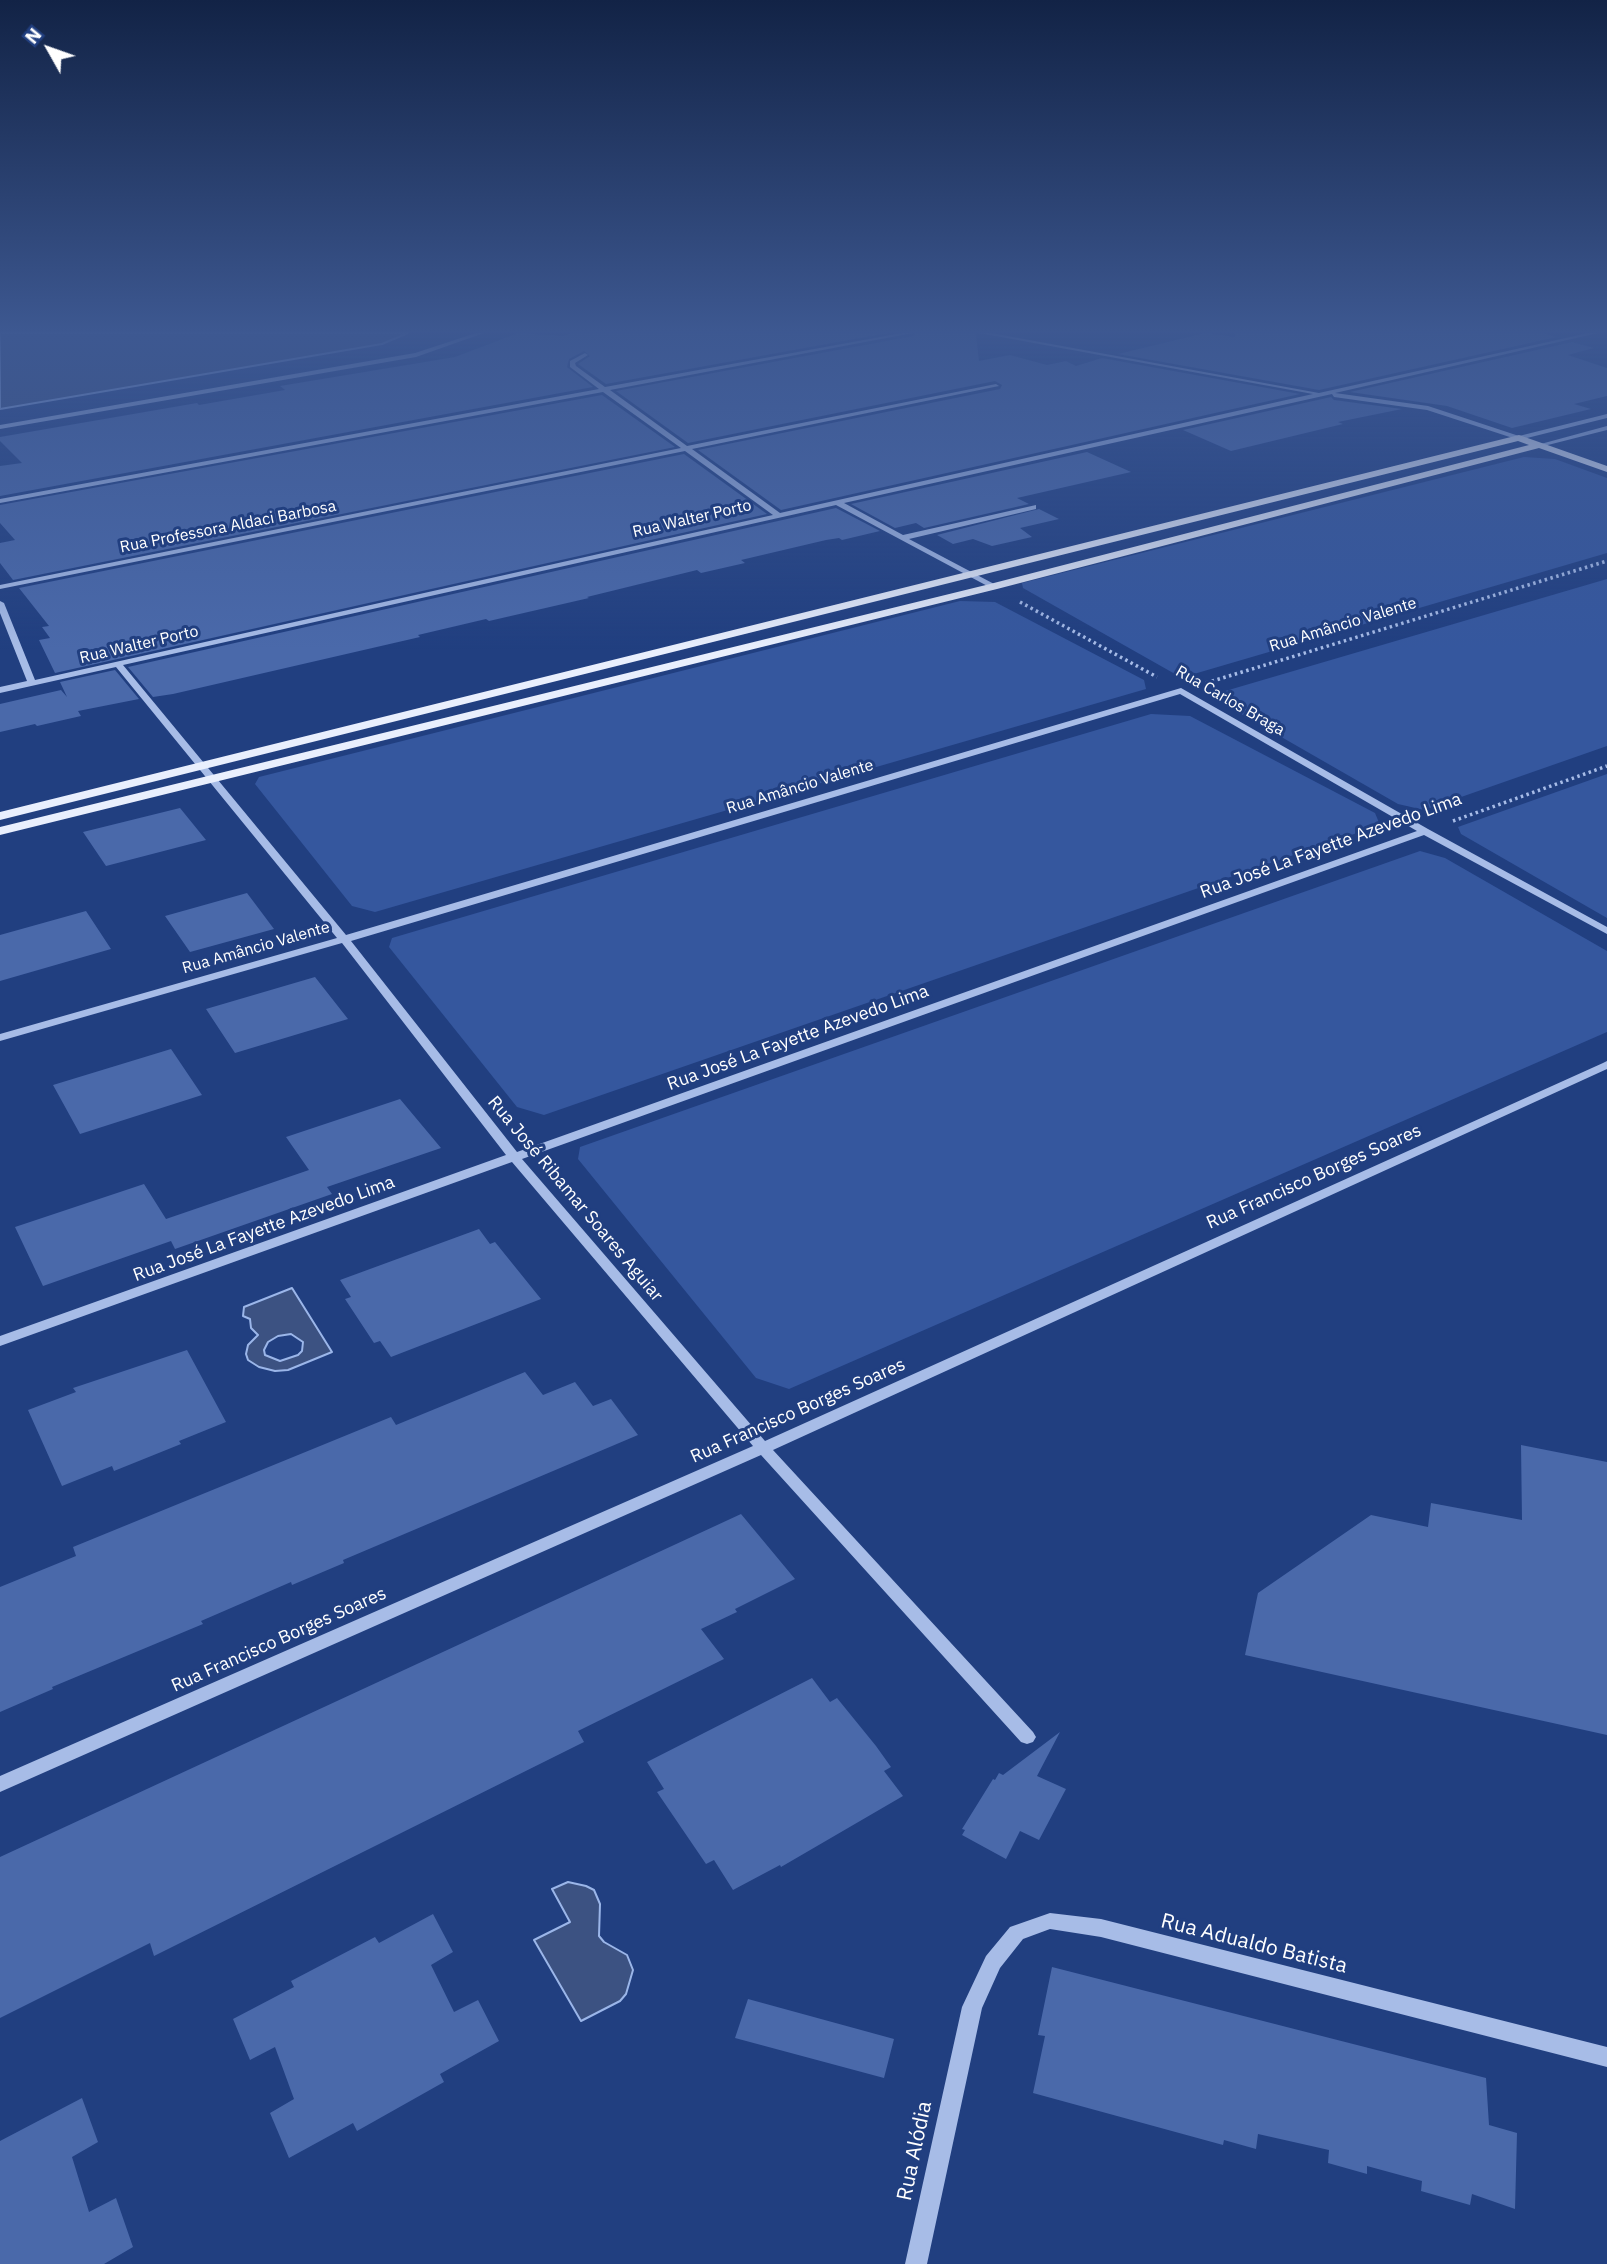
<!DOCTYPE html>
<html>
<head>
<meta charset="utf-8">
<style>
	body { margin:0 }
	#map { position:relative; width:1607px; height:2264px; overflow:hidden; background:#213f80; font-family:"IBM Plex Sans",sans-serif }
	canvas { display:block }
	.north { position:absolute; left:14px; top:14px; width:70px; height:70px; -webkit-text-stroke:5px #213f80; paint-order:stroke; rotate:310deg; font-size:19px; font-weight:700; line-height:28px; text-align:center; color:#fff }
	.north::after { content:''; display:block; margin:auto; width:24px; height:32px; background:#fff; clip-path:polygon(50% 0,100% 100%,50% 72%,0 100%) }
</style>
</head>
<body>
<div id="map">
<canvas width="1607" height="2264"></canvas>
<div class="north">N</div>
</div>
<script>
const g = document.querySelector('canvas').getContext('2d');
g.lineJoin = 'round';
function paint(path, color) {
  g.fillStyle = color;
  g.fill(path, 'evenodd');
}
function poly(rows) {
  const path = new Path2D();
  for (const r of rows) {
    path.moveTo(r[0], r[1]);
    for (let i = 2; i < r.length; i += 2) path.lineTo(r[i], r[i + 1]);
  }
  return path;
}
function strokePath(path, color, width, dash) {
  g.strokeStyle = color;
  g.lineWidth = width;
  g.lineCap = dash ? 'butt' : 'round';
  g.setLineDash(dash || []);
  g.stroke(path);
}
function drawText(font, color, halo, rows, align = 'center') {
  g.font = font + ' "IBM Plex Sans",sans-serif';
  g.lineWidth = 6;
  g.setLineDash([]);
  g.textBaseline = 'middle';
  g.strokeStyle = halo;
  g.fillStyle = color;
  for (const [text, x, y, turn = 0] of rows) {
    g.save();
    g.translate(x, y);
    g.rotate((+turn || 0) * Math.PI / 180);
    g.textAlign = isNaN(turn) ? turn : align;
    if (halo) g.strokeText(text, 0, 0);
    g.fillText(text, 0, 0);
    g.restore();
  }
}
paint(poly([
	[1524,457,1555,459,1607,478,1607,553,1187,676,1175,674,1023,588,1022,583],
	[1607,579,1607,746,1424,810,1398,804,1217,700,1215,694],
	[960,601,995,602,1144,680,1146,689,375,912,352,906,255,784,259,777],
	[1151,714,1190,716,1375,813,1380,825,544,1115,517,1107,389,947,392,938],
	[1607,774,1607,918,1461,834,1458,827],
	[1420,851,1445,858,1607,951,1607,1032,789,1389,756,1378,578,1159,580,1147]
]), '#35579e');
const water = poly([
	[0,333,408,333,382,344,0,409,0,333],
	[292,1288,332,1352,288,1370,275,1371,259,1367,248,1360,246,1354,248,1345,258,1335,251,1328,250,1319,243,1316,244,1307,292,1288],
	[291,1334,303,1342,302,1351,298,1355,280,1361,265,1355,264,1350,268,1342,278,1336,291,1334],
	[568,1882,586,1886,594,1890,600,1904,599,1936,604,1942,627,1955,633,1970,626,1994,620,2001,581,2021,534,1940,570,1922,552,1889,568,1882]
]);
paint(water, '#3c5282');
strokePath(water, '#9bb6e9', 2);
paint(poly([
	[518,333,564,336,572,333,888,333,606,384,578,364,590,356,584,351,569,359,567,367,593,387,0,496,0,466,22,463,0,441,0,437,197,403,199,405,285,390,280,386,455,357],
	[916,333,976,333,979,361,1010,355,1047,365,1066,361,1076,366,1102,358,1300,394,781,510,698,450,1000,389,1002,385,995,381,688,443,616,391,913,336],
	[1205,333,1235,337,1236,333,1542,333,1557,337,1319,390,1118,354],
	[1572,342,1594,348,1568,355,1607,368,1607,396,1574,404,1591,409,1512,428,1447,406,1350,392],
	[602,395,675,447,13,580,0,563,0,543,15,540,0,523,0,505],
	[1331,397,1334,400,1402,409,1338,422,1343,424,1231,451,1183,430],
	[1087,452,1131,472,1017,498,1029,504,924,528,916,523,895,528,851,504],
	[684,454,767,514,55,673,39,640,50,638,42,627,49,626,19,588],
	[836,508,880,531,842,540,839,538,826,540,741,560,745,563,701,573,697,570,587,597,589,598,489,621,486,619,418,635,420,637,173,694,153,697,128,667],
	[1039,509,1059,519,1020,528,1032,537,992,546,973,539,953,544,937,535],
	[115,670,139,699,78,711,81,716,37,726,35,724,0,732,0,704,61,690,67,697,60,682],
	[180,808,206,840,106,866,83,832],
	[247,893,274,929,190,952,165,916],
	[86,911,111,949,0,981,0,935],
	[315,977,348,1019,235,1053,206,1009],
	[171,1049,202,1095,80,1134,53,1085],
	[400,1099,441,1148,327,1187,332,1194,175,1249,171,1241,43,1286,15,1227,144,1184,166,1219,309,1170,286,1137],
	[479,1229,490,1244,495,1242,541,1299,391,1357,380,1341,374,1343,345,1299,351,1297,340,1280],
	[187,1350,226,1422,179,1441,181,1444,114,1471,112,1466,62,1486,28,1410,76,1392,73,1388],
	[525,1372,543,1395,575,1382,593,1406,611,1399,638,1435,343,1560,344,1563,292,1585,291,1582,201,1621,203,1624,52,1687,53,1689,0,1712,0,1587,76,1556,73,1547,391,1417,396,1425],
	[1521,1445,1607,1462,1607,1735,1245,1655,1258,1593,1371,1515,1428,1527,1431,1503,1522,1520],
	[741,1514,795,1579,735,1609,737,1612,701,1629,724,1659,578,1731,584,1742,154,1956,150,1943,0,2018,0,1857],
	[812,1678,830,1702,837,1698,876,1746,891,1767,884,1771,903,1796,781,1867,780,1865,733,1890,714,1860,706,1864,657,1792,664,1789,647,1762],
	[1060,1732,1037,1776,1066,1789,1039,1840,1020,1831,1006,1859,962,1835,965,1830,962,1829,993,1779,995,1780,999,1773,1003,1775],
	[433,1914,453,1952,431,1965,454,2012,478,2000,499,2041,440,2074,444,2082,357,2131,353,2123,289,2158,270,2113,294,2099,275,2047,250,2060,233,2019,294,1987,291,1981,375,1937,379,1943],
	[1052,1967,1486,2078,1489,2125,1517,2133,1515,2209,1472,2194,1470,2205,1421,2191,1422,2181,1367,2166,1367,2174,1328,2163,1329,2150,1258,2134,1256,2149,1224,2140,1223,2145,1033,2093,1045,2036,1038,2035],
	[748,1999,894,2039,884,2078,735,2038],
	[82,2098,98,2142,72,2157,89,2212,116,2198,133,2247,104,2264,0,2264,0,2141]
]), '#4a69aa');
strokePath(poly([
	[1020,602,1157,677],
	[1206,683,1607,561],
	[1453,821,1607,766]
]), '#a7bce7', 3.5, [2.5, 3.5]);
paint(poly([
	[476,333,484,333,416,357,0,429,0,425,415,353,476,333],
	[902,333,913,333,610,390,687,446,996,384,999,386,692,449,780,513,1313,394,979,333,991,333,1319,393,1588,333,1598,333,1335,393,1428,406,1519,436,1607,414,1607,418,1519,440,1427,410,1334,397,1332,394,844,503,903,535,1036,505,1036,509,909,539,996,585,997,587,993,589,836,505,123,665,346,935,1181,688,1428,829,1607,927,1607,934,1424,835,522,1159,765,1441,1603,1063,1607,1061,1607,1069,773,1450,1033,1732,1036,1737,1033,1742,1027,1744,1021,1742,761,1455,0,1792,0,1776,753,1446,512,1162,0,1346,0,1336,506,1155,342,943,0,1041,0,1034,337,938,116,667,0,693,0,687,27,681,0,613,0,601,4,603,35,680,773,515,685,451,0,589,0,585,681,448,603,392,0,503,0,499,599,389,570,367,570,361,585,353,588,355,575,363,576,366,605,387,902,333],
	[1180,694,1417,831,517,1152,351,941,1180,694],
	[1607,426,1607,430,1540,447,1537,445,1607,426],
	[1050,1913,1101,1919,1607,2047,1607,2067,1101,1937,1050,1929,1023,1939,1000,1968,982,2008,927,2264,905,2264,962,2007,986,1956,1010,1927,1050,1913]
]), '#a7bce7');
paint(poly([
	[1519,435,1607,466,1607,472,1539,448,997,589,0,835,0,827,990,584,1529,445,1518,441,0,820,0,812,1519,435]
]), '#e9effd');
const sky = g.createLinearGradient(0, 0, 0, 650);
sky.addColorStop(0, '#122346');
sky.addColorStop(0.51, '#3d5891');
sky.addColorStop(1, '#3d589100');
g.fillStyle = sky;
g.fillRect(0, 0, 1607, 650);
drawText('16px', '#fff', '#213f80', [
	["Rua Walter Porto",692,519,-13],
	["Rua Professora Aldaci Barbosa",228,527,-11],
	["Rua Amâncio Valente",1343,625,-17],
	["Rua Walter Porto",139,645,-13],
	["Rua Carlos Braga",1230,701,30],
	["Rua Amâncio Valente",800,787,-17],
	["Rua Amâncio Valente",256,948,-16]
]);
drawText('18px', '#fff', '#213f80', [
	["Rua José La Fayette Azevedo Lima",1331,846,-20],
	["Rua José La Fayette Azevedo Lima",798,1038,-20],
	["Rua Francisco Borges Soares",1314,1177,-24],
	["Rua José Ribamar Soares Aguiar",575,1199,50],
	["Rua José La Fayette Azevedo Lima",264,1229,-20],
	["Rua Francisco Borges Soares",798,1411,-24],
	["Rua Francisco Borges Soares",279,1640,-24]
]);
drawText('21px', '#fff', '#213f80', [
	["Rua Adualdo Batista",1254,1944,14],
	["Rua Alódia",915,2151,-78]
]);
</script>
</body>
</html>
